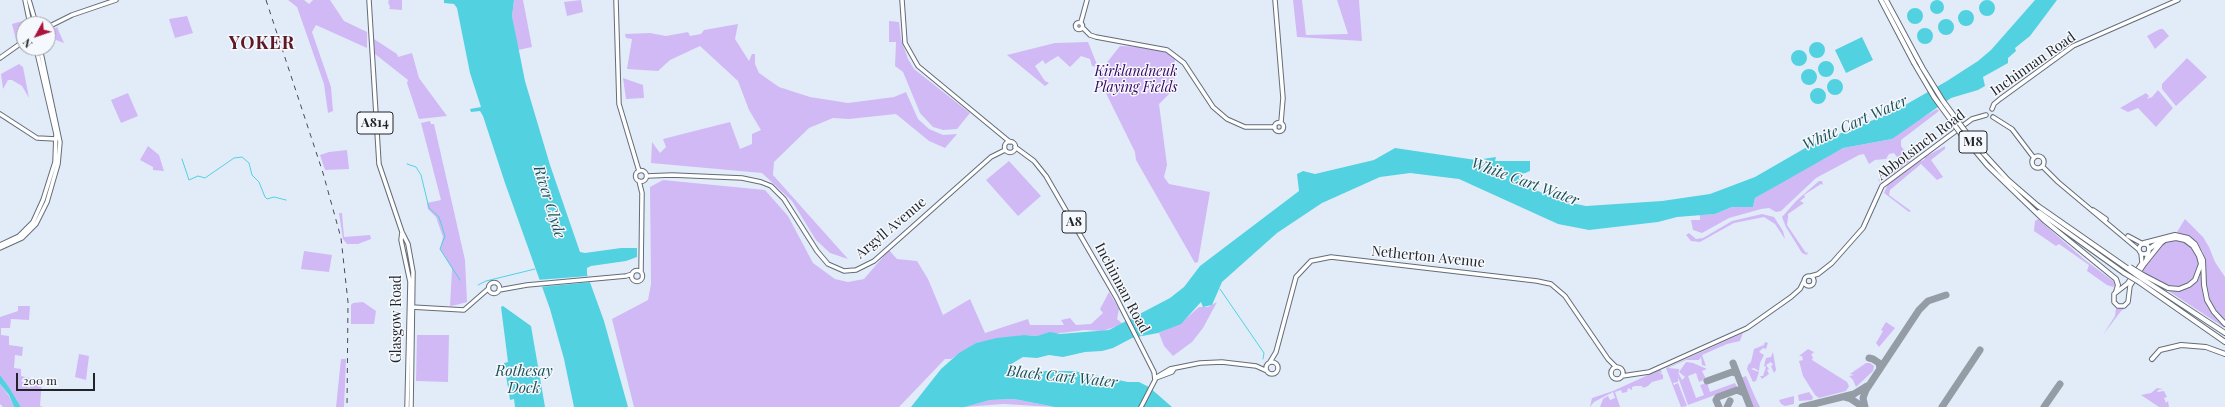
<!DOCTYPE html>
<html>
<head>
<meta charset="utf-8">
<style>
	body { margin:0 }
	#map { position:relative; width:2225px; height:407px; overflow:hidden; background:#e2ecf9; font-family:"Playfair Display",serif }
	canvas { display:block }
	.north { position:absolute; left:16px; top:16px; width:40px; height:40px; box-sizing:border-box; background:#f5f9fe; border:1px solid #a0a4a9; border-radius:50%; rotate:230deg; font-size:11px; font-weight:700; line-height:16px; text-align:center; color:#21252a }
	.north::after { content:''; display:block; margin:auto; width:14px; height:18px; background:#aa143a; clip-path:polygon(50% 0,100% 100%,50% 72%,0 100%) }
	.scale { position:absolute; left:16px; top:373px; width:79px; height:18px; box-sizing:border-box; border:2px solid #21252a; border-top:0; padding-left:5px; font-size:12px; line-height:14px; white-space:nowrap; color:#21252a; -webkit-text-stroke:3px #f5f9fe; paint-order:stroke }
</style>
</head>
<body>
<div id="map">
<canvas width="2225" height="407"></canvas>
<div class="north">N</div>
<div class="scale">200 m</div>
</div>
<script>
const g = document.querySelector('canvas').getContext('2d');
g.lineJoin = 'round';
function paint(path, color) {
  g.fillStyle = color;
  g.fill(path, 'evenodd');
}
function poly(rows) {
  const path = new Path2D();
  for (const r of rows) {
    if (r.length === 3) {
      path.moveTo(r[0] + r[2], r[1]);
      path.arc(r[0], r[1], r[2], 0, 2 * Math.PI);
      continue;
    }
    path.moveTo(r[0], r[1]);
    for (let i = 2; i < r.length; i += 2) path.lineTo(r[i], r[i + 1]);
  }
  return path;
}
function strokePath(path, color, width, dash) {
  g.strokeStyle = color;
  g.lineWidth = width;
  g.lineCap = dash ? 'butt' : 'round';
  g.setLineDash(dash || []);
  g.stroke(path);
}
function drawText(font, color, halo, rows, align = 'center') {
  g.font = font + ' "Playfair Display",serif';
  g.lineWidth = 3;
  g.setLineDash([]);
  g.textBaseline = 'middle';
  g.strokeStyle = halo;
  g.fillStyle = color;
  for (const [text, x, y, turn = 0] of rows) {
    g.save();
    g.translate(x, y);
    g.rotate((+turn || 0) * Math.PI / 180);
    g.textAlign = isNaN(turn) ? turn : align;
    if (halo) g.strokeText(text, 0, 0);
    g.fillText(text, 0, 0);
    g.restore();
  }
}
paint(poly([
	[288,0,304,0,309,4,313,0,330,0,344,21,367,32,367,48,316,25,312,32,331,87,333,111,328,113,324,84,297,7],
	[389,0,402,0,402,10,389,9,390,7,388,2],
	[514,0,523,0,532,47,518,50,512,16],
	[581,0,583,12,567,16,564,2],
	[1293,0,1302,0,1306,35,1348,34,1337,0,1359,0,1362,41,1297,37],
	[187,16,193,33,175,38,169,19],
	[26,20,23,38,17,44,12,24],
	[889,21,899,22,901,39,908,59,914,69,970,113,957,129,943,130,933,127,920,113,903,72,895,66,896,42,889,42],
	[738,24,735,39,749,61,752,54,755,54,755,64,759,73,779,87,810,97,848,103,894,97,906,92,918,119,929,129,943,135,957,134,945,148,929,141,896,114,849,119,833,118,809,128,774,162,773,175,848,259,830,253,816,240,792,201,762,173,651,163,652,142,660,153,666,147,663,139,730,122,740,149,752,144,752,134,761,130,749,110,738,81,700,46,670,60,658,71,627,69,632,39,626,38,625,34,650,33,666,36,688,32,690,36,701,34,704,30],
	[57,27,64,43,48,37,48,32],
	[2160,29,2163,29,2169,36,2155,49,2147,36],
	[374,39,397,54,398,57,412,53,419,78,447,116,419,119,407,83,408,80,375,54],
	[1088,42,1098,67,1092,66,1090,59,1081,56,1070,67,1058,56,1045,64,1043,60,1035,66,1045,81,1049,83,1045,86,1007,55,1055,43],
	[1120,46,1145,47,1168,53,1175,59,1174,89,1159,104,1167,165,1164,177,1169,184,1210,192,1198,262,1195,263,1136,160,1135,152,1097,75],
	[2187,58,2207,77,2176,106,2162,89,2162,84],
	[19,64,23,67,29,98,22,86,12,80,8,80,3,89,1,74],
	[623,78,643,85,644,98,626,99],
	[2158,90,2173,108,2156,127,2138,108,2128,112,2120,108,2146,93,2149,96,2147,99,2152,97],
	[128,93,138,116,121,123,111,100],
	[1937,109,1939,111,1901,140,1901,146,1911,160,1881,183,1878,180,1900,161,1894,153,1889,154,1886,159,1875,160,1869,164,1864,154,1859,155,1816,178,1781,211,1776,212,1769,208,1761,209,1729,218,1702,233,1693,230,1691,220,1700,220,1700,215,1715,214,1732,207,1753,207,1755,198,1817,161,1843,148,1892,139,1905,128],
	[430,121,431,124,434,124,465,260,467,302,456,305,450,306,452,269,440,249,443,237,436,217,428,209,427,203,441,200,421,123],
	[148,146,159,155,164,171,153,170,153,167,140,160],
	[1945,146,1945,149,1931,160,1943,177,1937,180,1921,164,1890,190,1889,195,1911,211,1909,212,1884,193,1888,184,1920,161,1924,160,1925,157],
	[347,150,349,169,325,170,320,155,329,152],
	[1009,161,1041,196,1018,216,986,180],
	[663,180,765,190,788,216,813,263,835,279,848,282,864,279,889,250,897,259,917,261,928,279,943,315,970,299,985,333,1028,319,1030,325,1064,325,1061,320,1070,318,1076,325,1091,324,1103,313,1100,309,1109,292,1119,309,1117,319,1123,324,1103,331,1085,330,1037,336,1024,335,976,343,951,359,945,359,899,407,634,407,612,319,648,300,651,284,650,187],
	[1819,181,1822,181,1823,185,1821,184,1804,195,1805,197,1800,201,1804,203,1788,214,1788,217,1787,225,1806,253,1808,252,1807,255,1802,253,1786,227,1782,217,1796,201],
	[339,213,342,213,344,237,370,235,371,239,358,244,347,244,343,239],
	[1762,214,1774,217,1783,231,1785,239,1775,224,1764,217,1734,223,1700,242,1691,241,1686,235,1689,233,1696,239,1703,238,1732,221],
	[2038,219,2085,260,2113,281,2115,285,2113,287,2107,285,2087,271,2089,265,2059,244,2056,246,2034,231,2035,221],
	[2185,219,2203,237,2209,247,2215,262,2225,277,2225,322,2210,301,2206,287,2203,252,2195,241,2177,232],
	[2174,240,2184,241,2191,246,2197,254,2199,263,2195,277,2190,282,2175,288,2164,285,2141,271,2153,253,2164,242],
	[304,251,332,255,329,272,301,269],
	[2202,265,2207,303,2212,314,2225,328,2167,290,2178,291,2189,287,2199,277],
	[363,302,376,311,374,324,351,324,351,305,353,303],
	[1217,302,1203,328,1192,342,1173,356,1164,346,1159,333,1182,322,1199,307,1208,307],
	[18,306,30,306,29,320,11,319,10,328,1,328,1,335,9,336,9,345,23,347,22,356,15,355,14,368,21,369,21,376,42,381,40,406,43,407,21,407,0,375,0,317,18,311],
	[2127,307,2121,311,2103,335,2115,316,2116,308],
	[1886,322,1895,328,1879,347,1876,343,1883,331,1881,330],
	[1743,333,1740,341,1727,344,1702,355,1706,366,1702,365,1701,357,1699,360,1686,360,1668,368,1679,369,1678,382,1673,383,1674,385,1678,383,1687,406,1681,407,1666,368],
	[417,335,449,335,448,382,416,381],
	[1765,342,1768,343,1766,349,1763,348,1759,352,1764,355,1760,363,1759,371,1754,368,1751,369,1759,372,1756,381,1753,382,1747,369,1748,365,1751,362,1754,349,1764,345],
	[1808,349,1814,352,1811,355,1813,357,1812,360,1847,382,1849,386,1846,391,1819,398,1815,395,1803,376,1799,361,1803,360,1802,356,1799,356],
	[1773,352,1776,370,1774,373,1771,366,1773,365,1771,362,1766,365,1769,369,1767,370,1769,374,1762,379,1760,376,1763,376,1766,367,1764,366,1766,358,1771,357],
	[79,354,89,356,86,380,75,377],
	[341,359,346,359,344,407,336,407],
	[1686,362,1693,363,1707,369,1702,371,1706,379,1699,382,1696,373,1688,376,1696,398,1704,395,1700,385,1707,383,1710,392,1735,383,1737,387,1688,405,1678,377,1679,374,1682,380,1685,377,1679,372],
	[1866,363,1870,363,1874,366,1873,371,1856,387,1853,380,1849,376,1854,375,1850,374],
	[1659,370,1661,370,1662,373,1659,372,1663,375,1663,379,1652,382,1648,386,1643,388,1642,386,1635,386,1632,387,1632,390,1628,388,1627,392,1622,393,1621,390,1615,392,1620,407,1594,407,1600,407,1603,399,1608,396,1610,400,1615,398,1613,392,1594,402,1590,407,1592,398,1613,391],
	[1746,376,1755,397,1760,407,1753,407,1740,378],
	[0,384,9,396,14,407,3,407,0,404],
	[2157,388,2163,389,2158,390,2157,392,2164,391,2167,397,2164,398,2166,403,2168,401,2169,407,2159,407,2141,395,2151,393],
	[1809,392,1813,397,1812,400,1799,401,1798,395],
	[1794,396,1794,404,1785,406,1781,404,1779,400],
	[1014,399,1055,407,1003,404,965,407,990,400]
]), '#d1b9f5');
paint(poly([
	[1937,7,7],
	[444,0,514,0,512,16,525,81,550,165,580,252,585,253,621,248,637,248,637,257,626,261,591,266,587,268,587,274,604,321,628,407,574,407,564,359,550,309,505,183,483,116,480,111,471,112,470,109,481,107,470,73,457,8,454,4,444,3],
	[2035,0,2057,0,2030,36,2015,48,2016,51,2008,58,2008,63,1983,77,1985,86,1978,90,1951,98,1892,139,1843,148,1755,198,1753,207,1732,207,1715,214,1677,217,1658,222,1589,230,1558,224,1459,179,1410,173,1380,177,1322,203,1277,233,1222,282,1212,305,1203,307,1201,302,1181,324,1158,333,1132,338,1113,348,1102,351,1085,352,1063,357,1049,355,1037,358,1023,357,1008,366,1012,371,1074,371,1128,382,1139,382,1149,387,1172,407,1055,407,1014,399,990,400,965,407,911,407,941,369,959,353,976,343,997,338,1024,335,1037,336,1050,332,1060,334,1109,330,1170,298,1184,287,1200,266,1299,191,1297,174,1303,171,1315,174,1374,160,1395,148,1476,160,1496,157,1495,161,1530,161,1530,171,1523,174,1521,179,1524,185,1561,201,1586,206,1662,201,1710,194,1755,177,1807,147,1893,112,1947,81,1978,61,1991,50],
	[1987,8,8],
	[1915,16,8],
	[1966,18,8],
	[1946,27,8],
	[1925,36,8],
	[1862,37,1873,60,1846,73,1835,50],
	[1817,50,8],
	[1799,58,8],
	[1826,69,8],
	[1809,77,8],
	[1835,87,8],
	[1818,96,8],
	[503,306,531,326,545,407,515,407,514,399,510,400,504,363,508,362,501,307],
	[0,375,8,386,21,407,14,407,9,395,0,384]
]), '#52d1e1');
paint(poly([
	[589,276,592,282,540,287,537,280]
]), '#e2ecf9');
strokePath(poly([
	[182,159,189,180,198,176,205,178,234,158,242,157,249,163,252,175,259,182,265,197,267,199,274,197,286,200],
	[407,164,416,167,421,175,429,208,439,217,445,236,440,249,460,280],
	[478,285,486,281,535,269],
	[1220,289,1264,353,1263,359]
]), '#52d1e1', 1);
strokePath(poly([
	[1869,358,1873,359,1879,363,1880,369],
	[1733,363,1750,407],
	[1707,381,1732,372,1736,373],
	[1844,397,1851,399,1863,407],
	[1719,407,1716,400,1718,397,1737,390,1744,393],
	[1727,407,1730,401],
	[1802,407,1854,394,1867,386],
	[1865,407,1863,398,1866,390,1919,310,1928,301,1946,295],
	[1942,407,1980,350],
	[2044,407,2060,384]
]), '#949ca5', 7);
const secondary = poly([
	[25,0,30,24],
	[29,0,36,24],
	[616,0,619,104,639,171],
	[1275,0,1283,98,1281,122],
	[1081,22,1087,0],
	[1079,26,3.5],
	[48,27,72,15,116,0],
	[1083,28,1090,35,1096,37,1167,50,1184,63,1213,107,1227,119,1245,127,1275,127],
	[0,58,24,41],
	[1992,109,1994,104,2000,99,2073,46,2178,0],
	[0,114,37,138,56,139],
	[1993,117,2012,129,2034,158],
	[1279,127,4.5],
	[2038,162,6],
	[2042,166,2058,182,2139,250],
	[641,176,5.5],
	[647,176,672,175,742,178,761,182,771,186,784,199,817,251,828,264,844,271,856,270,874,261,991,157,1005,150],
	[639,181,642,193,641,272],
	[2093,210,2106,219],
	[2128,236,2143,244],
	[2144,249,5],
	[0,245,19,236,33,222,43,200,55,162,56,134,36,48],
	[0,248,22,238,36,224,47,202,58,164,60,142,40,48],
	[2141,253,2142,263,2127,284,2114,294,2114,302,2118,306,2124,306,2128,302,2130,286,2145,263,2149,251],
	[637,276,5.5],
	[1809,281,5],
	[1811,276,1818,274,1832,263,1863,228,1882,186,1972,119,1986,115],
	[494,288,5.5],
	[499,290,527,285,626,276,632,274],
	[411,307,464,310,488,289],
	[1272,368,6],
	[1270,362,1276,352,1296,277,1311,261,1331,257,1537,281,1551,284,1565,296,1608,359,1616,367],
	[1617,373,6],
	[1622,376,1649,372,1747,328,1791,297,1800,289,1804,281],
	[1155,378,1170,369,1200,363,1222,362,1256,366,1267,371],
	[1156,378,1172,372,1174,369]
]);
const primary = poly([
	[369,0,379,164,402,232,408,244,413,272,411,407],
	[902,0,905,43,918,66,1010,142],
	[1010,147,5.5],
	[1015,147,1034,161,1046,176,1116,297,1154,372,1155,380,1141,407],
	[402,232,401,240,410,282,407,407]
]);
const highway = poly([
	[1881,0,1914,63],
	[1886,0,1922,67],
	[2020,197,2045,221,2116,279,2118,285,2116,292],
	[2038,206,2127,268],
	[2039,212,2124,273],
	[2144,243,2175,235,2188,238,2195,244,2203,260,2204,285,2207,300,2214,312,2225,324],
	[2149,249,2159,242],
	[2143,275,2168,288,2179,289,2189,285,2195,280,2201,264,2199,256,2193,246,2185,240,2176,238,2165,240,2161,243,2145,263],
	[2141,278,2225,333],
	[2139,282,2225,342],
	[2152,359,2160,350,2181,345,2206,347,2225,354]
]);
strokePath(secondary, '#636c77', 5.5);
strokePath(primary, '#636c77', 5.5);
strokePath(highway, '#636c77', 6);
strokePath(secondary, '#fff', 3.5);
strokePath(primary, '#fff', 3.5);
strokePath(highway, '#fff', 4);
strokePath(poly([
	[266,0,323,173,341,238,348,302,347,407]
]), '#464b51', 1, [5, 5]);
const highwayBridge = poly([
	[1914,63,1934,97,1961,134,1987,165,2020,197],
	[1922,67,1943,101,1974,143,2008,180,2038,206],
	[2130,267,2143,275],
	[2127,268,2141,278],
	[2124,273,2139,282]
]);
strokePath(highwayBridge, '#636c77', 6, []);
strokePath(highwayBridge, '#fff', 4);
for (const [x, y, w] of [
	[375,123,36],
	[1973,142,28],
	[1074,222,24]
]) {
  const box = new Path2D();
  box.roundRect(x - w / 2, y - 11, w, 22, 3);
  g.fillStyle = '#f5f9fe';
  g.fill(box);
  strokePath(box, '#21252a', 1);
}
drawText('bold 13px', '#21252a', null, [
	["A814",375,123],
	["M8",1973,142],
	["A8",1074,222]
]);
drawText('14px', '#21252a', '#f5f9fe', [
	["Inchinnan Road",2033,64,-35],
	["Abbotsinch Road",1921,145,-37],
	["Argyll Avenue",891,228,-40],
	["Netherton Avenue",1428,257,6],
	["Inchinnan Road",1122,288,62],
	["Glasgow Road",397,319,-90]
]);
drawText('italic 14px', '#390361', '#f5f9fe', [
	["Kirklandneuk",1136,72],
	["Playing Fields",1136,88]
]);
drawText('italic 15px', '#1a5057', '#f5f9fe', [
	["White Cart Water",1855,123,-24],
	["White Cart Water",1525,182,20],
	["River Clyde",549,202,73],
	["Rothesay",524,371],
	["Dock",524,388],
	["Black Cart Water",1062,377,6]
]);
g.letterSpacing = '1px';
drawText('bold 18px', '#5e1924', '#f5f9fe', [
	["YOKER",262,43]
]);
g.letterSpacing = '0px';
</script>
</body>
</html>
